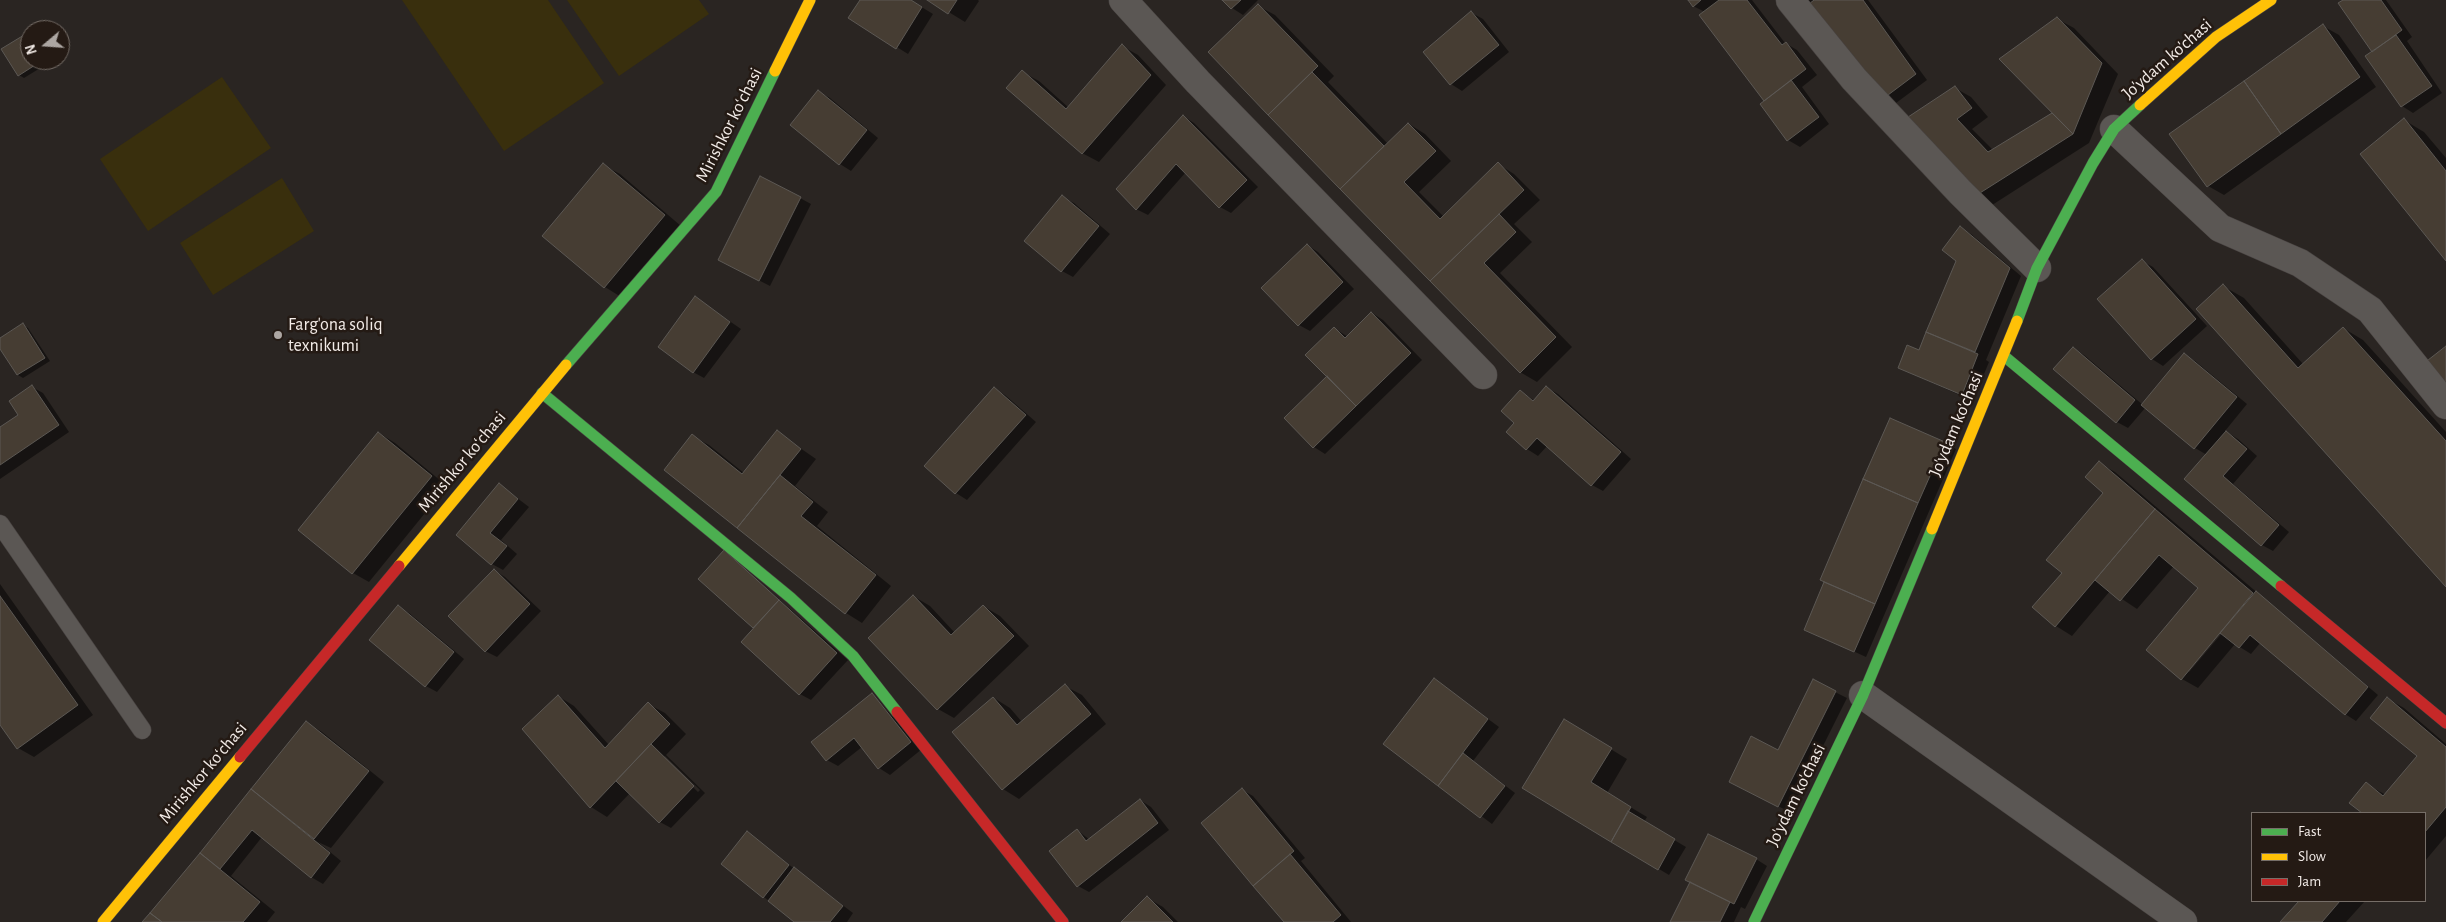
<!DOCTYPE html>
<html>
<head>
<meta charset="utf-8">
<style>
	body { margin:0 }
	#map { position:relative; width:2446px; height:922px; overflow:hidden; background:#2a2522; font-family:"Alegreya Sans",sans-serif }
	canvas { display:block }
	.legend { position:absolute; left:2251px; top:812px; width:175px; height:90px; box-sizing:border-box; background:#241a14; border:1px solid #766e68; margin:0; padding:6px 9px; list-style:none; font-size:15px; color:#f2ebe7 }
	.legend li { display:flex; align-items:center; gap:10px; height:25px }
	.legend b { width:25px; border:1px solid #766e68 }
	.north { position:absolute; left:20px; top:20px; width:50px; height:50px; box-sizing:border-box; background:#241a14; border:1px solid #766e68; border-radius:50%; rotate:252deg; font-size:14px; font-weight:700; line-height:20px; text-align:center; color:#f2ebe7 }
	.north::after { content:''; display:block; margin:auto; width:18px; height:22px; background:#aca6a2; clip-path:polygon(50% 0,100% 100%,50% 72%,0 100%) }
</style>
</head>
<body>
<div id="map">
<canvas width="2446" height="922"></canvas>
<ul class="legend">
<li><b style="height:6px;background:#4caf50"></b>Fast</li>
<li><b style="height:6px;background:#ffc107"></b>Slow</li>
<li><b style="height:6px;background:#c62828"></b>Jam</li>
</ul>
<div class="north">N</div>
</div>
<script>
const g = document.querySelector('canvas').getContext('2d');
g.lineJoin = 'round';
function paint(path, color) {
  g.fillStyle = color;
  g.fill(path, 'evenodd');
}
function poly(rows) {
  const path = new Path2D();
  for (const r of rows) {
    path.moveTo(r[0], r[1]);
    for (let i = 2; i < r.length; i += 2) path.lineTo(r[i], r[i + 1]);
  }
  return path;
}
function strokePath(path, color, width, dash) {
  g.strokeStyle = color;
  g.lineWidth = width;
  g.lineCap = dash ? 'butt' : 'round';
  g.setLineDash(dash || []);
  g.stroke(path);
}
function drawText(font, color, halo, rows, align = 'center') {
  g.font = font + ' "Alegreya Sans",sans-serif';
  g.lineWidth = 5;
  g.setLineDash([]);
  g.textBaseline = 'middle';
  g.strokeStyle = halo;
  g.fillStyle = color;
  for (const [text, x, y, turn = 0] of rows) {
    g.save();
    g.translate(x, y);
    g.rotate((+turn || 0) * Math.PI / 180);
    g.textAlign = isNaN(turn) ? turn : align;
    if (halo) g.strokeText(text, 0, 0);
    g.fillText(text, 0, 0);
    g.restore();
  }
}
paint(poly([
	[402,0,548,0,604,83,504,151],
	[567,0,699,0,709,14,619,76],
	[222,77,271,148,148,231,100,159],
	[282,178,314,231,213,295,180,243]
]), '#392f0d');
paint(poly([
	[861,0,910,0,933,14,908,54,850,18],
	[929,0,978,0,979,1,965,22],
	[1224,0,1258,0,1243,15,1232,8],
	[1689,0,1752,0,1785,43,1797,50,1817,75,1802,87,1829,124,1800,147,1788,140,1761,105,1766,101,1705,12,1693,6],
	[1808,0,1868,0,1927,80,1892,106],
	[2345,0,2386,0,2412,37,2407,41,2442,93,2413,113,2402,106],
	[1258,6,1275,15,1334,76,1328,82,1388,144,1409,124,1425,134,1451,161,1419,192,1444,217,1498,164,1514,174,1540,200,1514,224,1532,242,1500,273,1572,347,1537,382,1520,372,1210,52],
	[1472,13,1483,19,1509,52,1462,91,1451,84,1424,52],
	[2057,19,2074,28,2118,74,2089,143,1989,207,1901,123,1955,88,1971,97,1988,117,1972,129,1993,150,2054,113],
	[2323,26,2339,35,2376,87,2224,195,2208,186],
	[29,33,30,60,48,60,50,62,24,78,19,75],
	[1122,46,1138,55,1166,85,1099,162,1082,153,1022,72,1039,81,1068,107],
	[819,92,830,98,878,138,851,171,840,164,792,125],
	[1183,116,1194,123,1258,187,1231,213,1220,207,1186,172,1148,215,1136,209],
	[2404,120,2424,132,2446,158,2446,259],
	[603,165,620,174,681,226,621,297,605,287,544,236],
	[1062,197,1074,203,1110,234,1073,277,1062,271,1026,241],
	[800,198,811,204,770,286,731,266],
	[1960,228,1971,234,2021,276,1986,360,1989,362,1973,401,1899,368,1920,351,1957,261],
	[1307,245,1318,252,1354,289,1310,331,1299,325],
	[2142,261,2153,267,2207,326,2163,366,2152,359],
	[2223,286,2244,298,2303,364,2343,328,2363,340,2446,432,2446,585],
	[696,298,741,329,704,378,693,372],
	[1372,313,1383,320,1422,360,1325,454,1314,447,1286,418,1329,376,1334,328,1348,337],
	[23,325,28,328,50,361,23,378,18,375,0,347,0,340],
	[2073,348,2084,355,2143,405,2184,355,2195,361,2247,404,2225,431,2238,439,2257,456,2233,484,2289,532,2273,551,2262,545,2207,455,2195,448,2146,407,2128,428,2117,422],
	[32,387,43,393,69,432,0,479,0,428,19,415],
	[1547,388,1558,394,1631,459,1603,491,1592,485,1548,445,1538,456,1527,449,1508,432,1516,422,1520,391,1535,401],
	[994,389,1005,395,1036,422,967,500,956,493,926,466],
	[777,432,816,459,795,486,828,512,817,526,891,586,862,623,846,613,666,469,692,436,709,445,744,473],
	[379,433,395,443,447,486,369,582,353,573],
	[1945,443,1956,449,1866,657,1805,629,1825,582],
	[2099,463,2115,472,2378,695,2356,721,2345,714,2261,642,2251,654,2235,644,2198,688,2182,679,2200,588,2174,566,2137,609,2110,591,2072,636,2056,626,2034,607,2063,573,2104,493],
	[2219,632,2223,632,2189,672,2187,670],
	[500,485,529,507,501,540,517,554,503,570,492,564,458,535],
	[724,551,848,660,811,700,800,694,755,628,700,578],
	[494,570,505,577,541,611,497,657,485,651],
	[0,584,93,715,34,757,18,748,0,723],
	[913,596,930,606,955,633,983,606,1000,616,1029,646,954,718,938,709],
	[398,607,409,613,464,659,437,692,426,686],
	[1434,679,1499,727,1473,761,1515,793,1492,824,1385,744],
	[1065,686,1082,695,1106,724,1019,799,1003,789,994,698,1010,708,1022,722],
	[1835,692,1847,698,1790,812,1741,788],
	[872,694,922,749,890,775,879,768,862,747,838,766,827,760],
	[558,696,574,706,609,745,648,704,665,713,686,734,666,755,705,793,671,828,660,822,630,793,607,817,591,807],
	[665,756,700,790,698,792,663,758],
	[2388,699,2404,708,2446,744,2446,836,2425,861,2425,813,2364,813,2351,802,2366,784,2386,795,2418,756],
	[306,722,322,732,384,782,331,848,318,842,341,861,323,884,311,877,262,837,231,876,275,912,267,922,144,922],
	[1581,731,1627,759,1607,793,1647,817,1644,822,1686,847,1669,875,1524,788],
	[1242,790,1253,796,1305,858,1301,861,1351,922,1286,922],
	[1140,800,1151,807,1169,830,1089,892,1078,886,1077,830,1090,840],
	[747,833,853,913,847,922,796,922,764,897],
	[1756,859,1767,866,1745,909,1741,907,1734,922,1672,922],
	[1147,898,1163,907,1178,922,1123,922],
	[2300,901,2365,901,2346,922,2282,922]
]), '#0007');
const building = poly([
	[860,0,911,0,922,7,896,49,848,18,860,0],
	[927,0,957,0,948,14,927,0],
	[1222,0,1241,0,1231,9,1222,0],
	[1688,0,1701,0,1693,7,1688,0],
	[1719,0,1747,0,1782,45,1786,42,1806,69,1764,101,1699,15,1719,0],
	[1814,0,1863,0,1916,74,1880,101,1809,4,1814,0],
	[2343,0,2381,0,2402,30,2372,52,2338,3,2343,0],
	[1258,4,1318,66,1268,115,1208,52,1258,4],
	[1471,11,1499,45,1450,85,1423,52,1471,11],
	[2057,17,2102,63,2073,134,1999,59,2057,17],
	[2323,24,2360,77,2281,134,2244,81,2323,24],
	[29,32,30,60,43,60,18,76,1,49,29,32],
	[2396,35,2432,86,2401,107,2365,56,2396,35],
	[1122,44,1151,75,1082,154,1006,88,1022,70,1066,109,1122,44],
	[1312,72,1384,146,1340,189,1268,115,1312,72],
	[1791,80,1819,117,1787,141,1760,104,1791,80],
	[2244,81,2281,134,2207,187,2169,134,2244,81],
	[1955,86,1972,108,1957,119,1988,152,2052,113,2073,134,1972,198,1899,123,1955,86],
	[818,90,867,130,839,165,790,125,818,90],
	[1183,115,1247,180,1219,208,1176,164,1136,210,1116,189,1183,115],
	[2404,118,2446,171,2446,261,2360,154,2404,118],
	[1408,123,1436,151,1404,182,1440,219,1498,162,1524,190,1430,281,1340,189,1408,123],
	[603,163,665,215,604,288,542,236,603,163],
	[760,176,801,197,759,281,718,260,760,176],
	[1062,195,1099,226,1061,272,1024,241,1062,195],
	[1499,214,1516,232,1484,263,1556,337,1520,373,1430,281,1499,214],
	[1960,226,2010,268,1975,352,1926,332,1956,261,1942,250,1960,226],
	[1307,244,1343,282,1298,326,1261,288,1307,244],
	[2142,259,2196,319,2151,360,2097,299,2142,259],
	[2223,284,2298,368,2343,327,2446,441,2446,587,2196,309,2223,284],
	[695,296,730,322,693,373,658,347,695,296],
	[1371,312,1411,353,1356,406,1305,355,1334,327,1345,338,1371,312],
	[23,323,45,358,17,375,0,349,0,338,23,323],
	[1926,332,1978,354,1962,395,1898,368,1907,345,1919,350,1926,332],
	[2446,346,2446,392,2423,364,2446,346],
	[2073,347,2135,400,2116,423,2053,369,2073,347],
	[2184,353,2237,397,2194,449,2141,405,2184,353],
	[1327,376,1356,406,1313,448,1284,418,1327,376],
	[32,385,59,425,0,465,0,427,18,415,9,401,32,385],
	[1546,386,1621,452,1591,486,1537,438,1526,450,1506,432,1514,423,1501,411,1520,390,1533,401,1546,386],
	[994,387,1026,415,955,494,924,466,994,387],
	[1890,418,1945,442,1918,503,1863,479,1890,418],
	[777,430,801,449,737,528,664,470,692,434,742,474,777,430],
	[2226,431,2247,449,2223,476,2279,525,2261,546,2184,479,2226,431],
	[378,432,432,476,352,574,298,530,378,432],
	[2099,461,2155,509,2055,627,2032,607,2062,573,2046,560,2103,493,2085,477,2099,461],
	[780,475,813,502,801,516,876,575,845,614,737,528,780,475],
	[1863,479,1918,503,1875,604,1820,580,1863,479],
	[499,483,518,499,490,533,507,546,491,565,456,535,499,483],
	[2155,509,2253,593,2181,680,2146,650,2198,588,2159,555,2120,601,2095,580,2155,509],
	[724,550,779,600,753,628,698,579,724,550],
	[494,569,530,604,485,652,448,616,494,569],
	[1824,582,1875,604,1854,652,1804,630,1824,582],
	[2256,591,2368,687,2345,715,2250,635,2239,648,2220,633,2256,591],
	[913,595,951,635,983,605,1014,636,937,710,868,638,913,595],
	[0,596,78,705,17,749,0,725,0,596],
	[779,600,837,653,799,695,741,642,779,600],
	[398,605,454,652,425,687,369,640,398,605],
	[1434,678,1488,719,1438,786,1383,744,1434,678],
	[1813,679,1836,691,1778,807,1729,782,1751,736,1778,750,1813,679],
	[1065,684,1091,714,1002,790,952,732,993,697,1017,725,1065,684],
	[872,693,911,742,878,769,854,738,826,761,811,742,872,693],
	[558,695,605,748,648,702,670,724,590,808,522,729,558,695],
	[2387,697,2446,747,2446,807,2425,832,2425,813,2362,813,2349,803,2366,782,2383,796,2417,756,2370,718,2387,697],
	[1564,719,1612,748,1591,782,1631,807,1611,842,1522,788,1564,719],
	[306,721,369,771,314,839,251,789,306,721],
	[651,744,694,786,659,823,616,781,651,744],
	[1463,753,1505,786,1480,818,1438,786,1463,753],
	[1242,788,1294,851,1253,886,1201,823,1242,788],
	[251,789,330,853,311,878,252,830,220,869,200,853,251,789],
	[1140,799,1158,823,1077,887,1049,851,1077,829,1086,841,1140,799],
	[1628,811,1675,839,1658,870,1611,842,1628,811],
	[747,831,789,865,763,898,721,864,747,831],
	[1708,834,1757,858,1734,904,1685,880,1708,834],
	[200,853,260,902,243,922,162,922,150,913,200,853],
	[1290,854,1341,915,1333,922,1284,922,1253,886,1290,854],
	[794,867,843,906,830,922,794,922,768,901,794,867],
	[1690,882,1730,902,1720,922,1670,922,1690,882],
	[1147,896,1173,922,1121,922,1147,896],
	[2299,901,2340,901,2322,922,2280,922,2299,901],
	[150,913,162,922,142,922,150,913]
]);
paint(building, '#463d33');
strokePath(building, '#5c5854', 1);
const lane = poly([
	[0,524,142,730]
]);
const street = poly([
	[1123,0,1198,82,1483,375],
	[1790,0,1854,79,1961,193,2037,268],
	[2114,129,2220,228,2300,263,2370,310,2446,405],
	[1863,695,2183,922]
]);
const fast = poly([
	[2017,321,2037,268,2093,163,2114,129,2140,105],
	[2004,356,2281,586],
	[566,365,716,192,775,71],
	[542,393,791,598,853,656,897,712],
	[1754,922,1863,695,1932,529]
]);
const slow = poly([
	[775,71,810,0],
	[2140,105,2216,37,2271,0],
	[1932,529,2017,321],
	[399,566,566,365],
	[103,922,240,757]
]);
const jam = poly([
	[2281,586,2446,723],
	[897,712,1063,922],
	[240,757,399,566]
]);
strokePath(lane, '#474240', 19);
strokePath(street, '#474240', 29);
strokePath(fast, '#474240', 12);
strokePath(slow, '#474240', 12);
strokePath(jam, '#474240', 12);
strokePath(lane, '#5b5754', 18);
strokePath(street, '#5b5754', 28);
strokePath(fast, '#4caf50', 11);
strokePath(slow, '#ffc107', 11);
strokePath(jam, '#c62828', 11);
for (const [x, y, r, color] of [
	[278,335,5,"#aca6a2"]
]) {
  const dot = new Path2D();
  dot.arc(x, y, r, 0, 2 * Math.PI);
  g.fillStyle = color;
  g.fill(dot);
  strokePath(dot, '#241a14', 2);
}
drawText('18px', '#f2ebe7', '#241a14', [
	["Jo'ydam ko'chasi",2167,59,-41],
	["Mirishkor koʻchasi",729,125,-63],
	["Jo'ydam ko'chasi",1956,424,-67],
	["Mirishkor koʻchasi",462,462,-50],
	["Mirishkor koʻchasi",203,773,-50],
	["Jo'ydam ko'chasi",1796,795,-64]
]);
drawText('18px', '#f2ebe7', '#241a14', [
	["Farg'ona soliq",288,325],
	["texnikumi",288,346]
], 'left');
</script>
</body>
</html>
